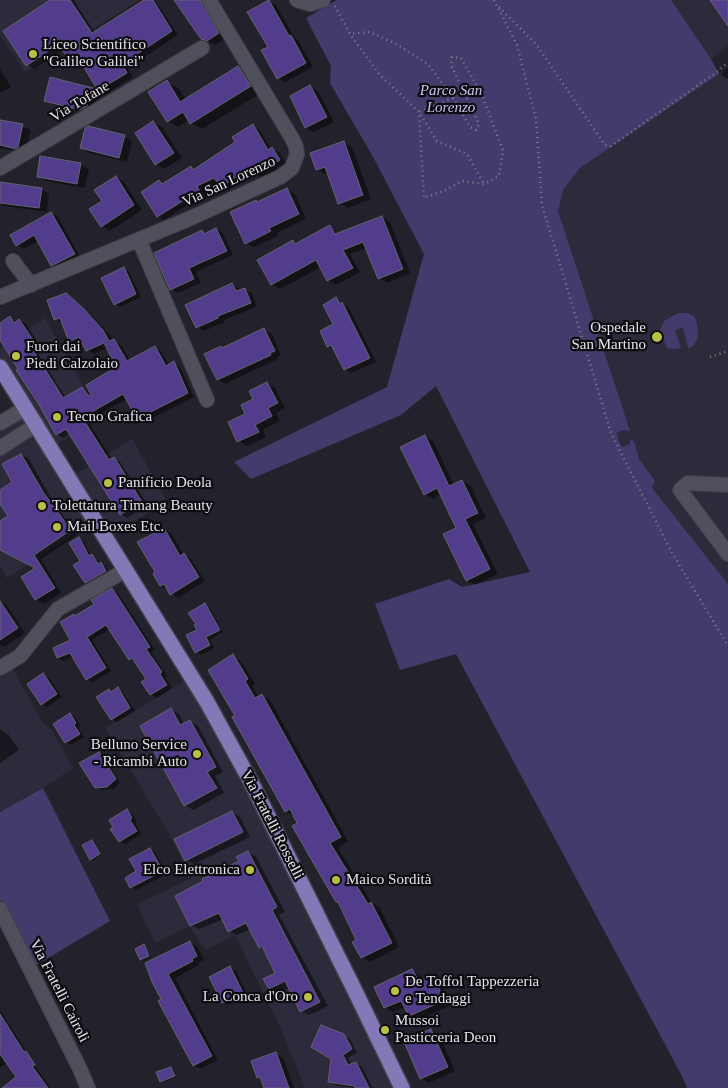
<!DOCTYPE html>
<html>
<head>
<meta charset="utf-8">
<style>
	body { margin:0 }
	canvas { display:block; background:#23222c }
</style>
</head>
<body>
<canvas width="728" height="1088"></canvas>
<script>
const g = document.querySelector('canvas').getContext('2d');
g.lineJoin = 'round';
function paint(path, color) {
  g.fillStyle = color;
  g.fill(path, 'evenodd');
}
function poly(rows) {
  const path = new Path2D();
  for (const r of rows) {
    path.moveTo(r[0], r[1]);
    for (let i = 2; i < r.length; i += 2) path.lineTo(r[i], r[i + 1]);
  }
  return path;
}
function strokePath(path, color, width, dash) {
  g.strokeStyle = color;
  g.lineWidth = width;
  g.lineCap = dash ? 'butt' : 'round';
  g.setLineDash(dash || []);
  g.stroke(path);
}
function drawText(font, color, halo, rows, align = 'center') {
  g.font = font + ' "Times New Roman",serif';
  g.lineWidth = 4.5;
  g.setLineDash([]);
  g.textBaseline = 'middle';
  g.strokeStyle = halo;
  g.fillStyle = color;
  for (const [text, x, y, turn = 0] of rows) {
    g.save();
    g.translate(x, y);
    g.rotate((+turn || 0) * Math.PI / 180);
    g.textAlign = isNaN(turn) ? turn : align;
    if (halo) g.strokeText(text, 0, 0);
    g.fillText(text, 0, 0);
    g.restore();
  }
}
paint(poly([
	[0,0,139,0,25,72,0,35],
	[671,0,728,0,728,45,711,59],
	[728,65,728,640,615,433,550,215,563,190,580,168,719,74],
	[45,318,101,417,54,446,73,476,132,439,167,501,110,537,98,519,7,578,0,566,0,431,31,410,0,360,0,348],
	[12,668,43,723,51,729,73,768,43,788,0,812,0,674],
	[190,678,405,1088,305,1088,281,1029,235,935,206,950,189,926,155,943,137,904,192,878,168,832,105,728]
]), '#2d2b3b');
paint(poly([
	[337,0,671,0,711,59,719,74,580,168,563,190,558,211,630,431,624,430,616,433,622,447,630,444,630,440,634,441,639,459,655,481,652,488,728,584,728,1088,687,1088,682,1076,456,654,400,670,375,604,449,579,462,587,530,572,436,386,401,415,251,479,234,462,387,387,424,254,372,155,330,83,331,66,306,18],
	[678,313,687,313,694,316,697,323,698,338,693,346,688,348,683,328,675,330,681,348,671,349,667,348,660,330,664,321],
	[43,788,110,921,33,967,0,899,0,812]
]), '#453a6c');
paint(poly([
	[52,0,74,0,95,33,146,0,155,0,178,35,128,68,133,77,96,100,94,110,88,113,53,104,46,100,51,78,100,91,82,61,77,64,70,60,63,49,34,69,27,65],
	[195,0,203,0,226,38,216,45,202,39],
	[269,1,276,5,295,38,298,40,313,67,285,82,278,78,269,48],
	[728,67,728,79,721,74],
	[239,68,250,74,261,93,202,129,191,123,189,120,178,127,168,121,167,82,178,88,186,100],
	[0,69,11,87,0,93],
	[310,87,318,91,334,122,314,132,306,128,291,96],
	[0,121,22,126,31,130,26,151,24,152,0,148],
	[153,122,162,127,182,158,164,169,156,164],
	[253,126,260,130,271,149,279,152,286,164,262,178,255,172,228,190,219,182,203,189,207,197,195,204,192,202,164,220,158,216,160,181,164,184,191,167,195,170,237,142],
	[124,136,132,141,127,162,89,153,81,148],
	[343,142,352,147,371,199,348,208,339,203,328,173,325,174,317,169],
	[80,164,89,169,85,188,46,181,38,177],
	[116,177,124,182,142,210,110,231,102,226,103,201],
	[0,183,41,189,49,194,47,212,4,206,0,204],
	[287,190,295,194,306,219,277,233,278,236,254,247,246,243,256,201,258,203],
	[51,213,58,217,81,258,60,270,52,265,38,241,24,249,17,245],
	[382,217,390,222,410,273,387,283,379,278,367,248,350,254,360,272,336,285,328,280,321,267,280,289,271,284,293,241,298,244,330,226,339,234],
	[216,229,223,233,233,255,196,272,201,283,178,293,171,289,202,232,206,234],
	[124,269,129,272,141,297,120,307,115,304],
	[232,284,240,290,244,289,252,293,257,307,224,320,225,322,204,331,197,327],
	[66,294,91,315,110,335,113,341,121,345,130,361,155,347,161,351,169,365,174,363,180,367,194,397,144,422,138,418,127,399,96,416,97,419,89,423,112,459,114,458,120,462,148,505,127,518,121,514,70,434,63,438,56,434,0,339,0,324,10,318,17,322,19,320,26,324,43,350,38,354,66,398,82,388,91,394,118,368,107,348,94,354,87,350,83,342,77,345,70,341,63,323,55,319],
	[336,299,349,308,376,362,351,373,345,369,335,350,328,346,334,325],
	[264,330,272,334,281,355,277,357,278,359,225,384,217,379,221,347,224,349],
	[267,383,275,388,285,408,276,413,280,421,263,430,266,437,247,446,238,441,229,423,247,414],
	[425,436,433,441,454,485,462,481,471,486,486,518,473,524,498,574,475,585,467,580,457,529,441,494,433,499,424,494],
	[21,455,29,459,51,498,77,535,41,559,61,593,44,604,36,600,22,577,37,568,0,549,0,522,10,516,0,501,0,491,14,483],
	[164,529,171,533,184,555,191,559,205,581,178,598,161,585,157,572],
	[79,539,84,542,91,555,106,567,111,574,91,585,86,582,75,565,81,561],
	[112,589,118,593,155,650,151,652,167,676,165,677,172,688,157,698,151,694,143,682,148,679,135,662,131,660,138,655,130,659,110,629,92,640,111,671,93,682,87,679,74,656,64,661,58,658,54,648,72,640,74,615,76,617,96,605],
	[0,601,6,604,25,633,4,647,0,645],
	[205,604,209,607,223,632,210,639,214,648,201,655,196,652,199,630],
	[233,656,241,661,255,684,252,686,259,698,262,696,270,700,281,720,348,841,338,848,372,903,380,908,399,947,370,962,362,957,358,940,299,824,294,816,285,811,237,716],
	[43,675,49,678,62,697,47,707,42,704],
	[118,689,123,692,135,711,117,722,112,719,109,691,112,692],
	[171,710,179,714,184,724,190,721,198,726,223,772,215,776,224,793,193,810,185,805],
	[70,714,75,717,81,726,78,728,84,737,71,745,66,742],
	[0,729,9,735,19,750,0,763],
	[99,753,104,756,120,783,113,789,101,790,96,787],
	[127,811,132,814,137,821,135,823,141,834,125,844,120,841],
	[232,812,240,817,250,837,194,864,186,860],
	[92,841,101,855,93,861,84,846],
	[150,849,155,852,167,874,136,890,131,887],
	[248,852,256,857,285,912,279,915,328,1006,309,1015,301,1011,290,987,278,993,270,988,277,973,265,950,260,947,251,929,237,935,229,931,223,919,199,929,190,925],
	[190,942,197,946,204,960,198,963,199,965,175,978,218,1060,201,1069,193,1065,153,981],
	[144,946,151,957,143,961,141,959],
	[230,968,236,971,248,996,228,1005,223,1002],
	[412,971,420,975,423,981,432,976,440,981,452,1005,418,1020,410,1015,405,1007,393,1012,385,1007],
	[0,1010,28,1054,26,1054,51,1088,4,1088,18,1078,7,1063,0,1068],
	[431,1030,439,1035,455,1071,429,1083,421,1078,405,1041],
	[343,1035,350,1039,357,1053,348,1058,352,1065,356,1063,362,1067,373,1088,354,1088,335,1085,329,1081],
	[275,1053,283,1058,294,1088,265,1088,262,1079,258,1077],
	[171,1068,173,1069,176,1077,163,1082,161,1081]
]), '#0007');
const building = poly([
	[50,0,70,0,92,33,144,0,153,0,172,31,122,64,127,73,89,96,87,106,80,110,44,101,50,77,97,89,77,56,69,61,59,44,26,66,3,31,50,0],
	[174,0,200,0,219,33,207,41,201,39,174,0],
	[269,0,289,36,291,35,306,63,277,79,261,50,268,47,247,12,269,0],
	[710,0,728,0,728,26,710,0],
	[238,66,251,86,190,124,183,112,167,122,148,92,167,80,180,102,238,66],
	[310,85,327,117,305,128,290,96,310,85],
	[0,120,23,124,18,147,16,149,0,145,0,120],
	[153,121,174,153,155,165,135,133,153,121],
	[253,124,268,150,272,147,280,160,255,175,250,168,221,187,214,178,197,186,201,194,188,202,186,199,157,217,141,192,159,180,162,184,191,166,193,170,235,142,232,137,253,124],
	[88,126,125,135,119,158,80,148,85,128,88,126],
	[344,141,363,195,338,204,325,167,316,170,310,153,344,141],
	[40,156,81,163,77,184,37,177,40,156],
	[116,176,134,205,101,227,89,209,102,201,94,190,116,176],
	[0,182,42,188,39,208,0,203,0,182],
	[287,188,299,214,269,228,271,231,245,244,230,212,256,200,257,202,287,188],
	[51,212,75,254,51,266,34,235,16,246,10,235,51,212],
	[382,216,403,269,378,279,363,242,343,250,353,268,327,281,316,260,271,285,257,260,293,240,295,244,330,225,335,234,382,216],
	[216,228,227,251,189,268,194,279,170,290,154,253,202,230,204,234,216,228],
	[124,267,136,294,114,305,101,278,124,267],
	[232,283,236,291,245,288,251,303,218,316,218,318,196,328,185,305,232,283],
	[66,293,84,309,103,330,109,341,114,339,127,361,155,346,166,366,174,361,188,393,137,419,123,394,90,413,91,415,83,419,109,460,114,457,142,502,120,515,66,429,56,435,38,403,16,370,18,369,0,340,0,323,10,316,14,323,19,319,37,346,33,350,63,398,82,387,89,396,91,395,86,385,116,367,104,343,86,351,79,337,69,342,60,318,54,320,47,300,66,293],
	[336,297,340,304,342,302,370,358,344,370,331,345,327,347,320,331,333,324,323,305,336,297],
	[264,328,275,351,270,353,271,355,217,380,204,354,221,346,222,348,264,328],
	[267,382,278,403,268,408,272,416,255,425,259,432,237,442,228,422,245,414,241,405,253,399,249,391,267,382],
	[425,435,449,486,462,480,478,513,465,519,490,569,466,581,443,534,456,528,437,488,424,495,400,447,425,435],
	[21,454,43,492,71,530,34,555,55,588,35,600,21,577,35,568,0,550,0,521,8,516,0,504,0,490,12,482,2,464,21,454],
	[164,528,180,556,184,553,199,577,170,595,164,584,160,586,153,574,155,572,137,542,164,528],
	[79,537,89,556,92,554,98,564,101,562,106,571,85,583,73,565,80,561,69,543,79,537],
	[112,588,150,647,146,649,162,672,160,674,167,685,150,695,141,682,146,679,132,658,129,660,106,625,87,637,106,668,86,680,70,653,57,658,53,648,70,640,60,622,74,614,75,616,94,604,91,600,112,588],
	[0,601,18,628,0,640,0,601],
	[205,603,220,630,206,637,210,645,195,653,186,635,197,630,194,625,196,624,188,613,205,603],
	[233,654,248,679,245,681,255,698,262,694,273,714,341,837,330,843,368,904,371,902,392,943,361,958,352,942,356,940,338,902,336,902,292,826,297,823,290,809,285,812,232,717,235,716,208,670,233,654],
	[43,673,57,694,41,705,27,684,43,673],
	[118,687,130,708,111,720,96,697,109,689,111,692,118,687],
	[171,708,180,725,190,720,216,767,207,772,217,788,184,806,140,726,171,708],
	[70,713,76,723,74,725,80,734,65,743,53,724,70,713],
	[99,752,116,779,107,787,95,788,79,763,99,752],
	[127,809,132,818,130,820,137,831,119,842,110,829,113,827,109,820,127,809],
	[232,811,243,832,185,861,174,839,232,811],
	[92,840,100,854,90,860,82,845,92,840],
	[150,848,163,871,130,888,125,878,136,871,129,859,150,848],
	[248,851,277,907,272,910,320,1002,300,1012,285,981,269,989,263,979,275,973,262,946,259,948,246,923,228,932,219,913,190,926,175,896,203,881,202,879,239,861,236,857,248,851],
	[190,941,197,956,192,959,193,961,168,974,212,1056,193,1066,158,1001,161,999,152,982,145,963,190,941],
	[144,944,149,956,140,960,135,949,144,944],
	[230,966,243,993,222,1003,209,977,230,966],
	[412,969,419,981,432,975,445,1000,409,1016,401,1001,384,1008,374,987,412,969],
	[0,1014,24,1052,26,1051,35,1065,32,1066,48,1088,2,1088,16,1077,0,1054,0,1014],
	[321,1025,344,1034,352,1049,343,1055,348,1065,356,1062,369,1088,355,1088,354,1086,328,1082,331,1059,311,1047,321,1025],
	[431,1029,448,1067,420,1079,405,1044,405,1040,431,1029],
	[276,1052,289,1088,264,1088,260,1077,257,1078,251,1061,276,1052],
	[171,1067,175,1076,160,1082,156,1072,171,1067]
]);
paint(building, '#523d8d');
strokePath(building, '#63626e', 1);
const minor = poly([
	[297,0,310,4,323,0],
	[0,168,202,48],
	[139,240,207,400],
	[13,261,31,285],
	[0,297,191,218,280,177,292,168,297,154,296,147,293,140,209,0],
	[0,423,26,408],
	[0,448,37,424],
	[728,485,688,483,680,490,728,554],
	[0,668,20,656,58,609,126,570],
	[0,909,80,1069,88,1088]
]);
const major = poly([
	[0,367,207,702,251,782,356,993,402,1088]
]);
strokePath(minor, '#413f47', 16);
strokePath(major, '#413f47', 18);
strokePath(poly([
	[494,0,517,45,536,119,542,205,611,433,671,551,728,646],
	[335,6,350,34,379,74,419,112,424,198,444,191,462,181,484,184,499,176,503,151,482,95,461,58,452,57,451,65,479,124,476,130,470,127,453,98,428,64,396,44,370,32,350,34],
	[499,7,536,44,605,145,611,146,717,72,728,62],
	[453,98,419,112,437,141,467,154,484,184],
	[710,357,728,351]
]), '#828189', 2.5, [1, 4]);
strokePath(minor, '#504f5b', 14);
strokePath(major, '#8478b7', 15);
for (const [x, y, r, color] of [
	[33,54,5,"#bac045"],
	[657,337,6,"#bac045"],
	[16,356,5,"#bac045"],
	[57,417,5,"#bac045"],
	[108,483,5,"#bac045"],
	[42,506,5,"#bac045"],
	[57,527,5,"#bac045"],
	[197,754,5,"#bac045"],
	[250,870,5,"#bac045"],
	[336,880,5,"#bac045"],
	[395,991,5,"#bac045"],
	[308,997,5,"#bac045"],
	[385,1030,5,"#bac045"]
]) {
  const dot = new Path2D();
  dot.arc(x, y, r, 0, 2 * Math.PI);
  g.fillStyle = color;
  g.fill(dot);
  strokePath(dot, '#0d0c10', 2);
}
drawText('15px', '#e4e3ea', '#0d0c10', [
	["Liceo Scientifico",43,45],
	["\"Galileo Galilei\"",43,62],
	["Ospedale",646,328,"right"],
	["San Martino",646,345,"right"],
	["Fuori dai",26,347],
	["Piedi Calzolaio",26,364],
	["Tecno Grafica",67,417],
	["Panificio Deola",118,483],
	["Tolettatura Timang Beauty",52,506],
	["Mail Boxes Etc.",67,527],
	["Belluno Service",187,745,"right"],
	["- Ricambi Auto",187,762,"right"],
	["Elco Elettronica",240,870,"right"],
	["Maico Sordità",346,880],
	["De Toffol Tappezzeria",405,982],
	["e Tendaggi",405,999],
	["La Conca d'Oro",298,997,"right"],
	["Mussoi",395,1021],
	["Pasticceria Deon",395,1038]
], 'left');
drawText('italic 15px', '#cac2f0', '#0d0c10', [
	["Parco San",451,91],
	["Lorenzo",451,108]
]);
drawText('15px', '#e4e3ea', '#0d0c10', [
	["Via Tofane",80,102,-31],
	["Via San Lorenzo",229,182,-25],
	["Via Fratelli Rosselli",272,825,63],
	["Via Fratelli Cairoli",59,991,63]
]);
</script>
</body>
</html>
